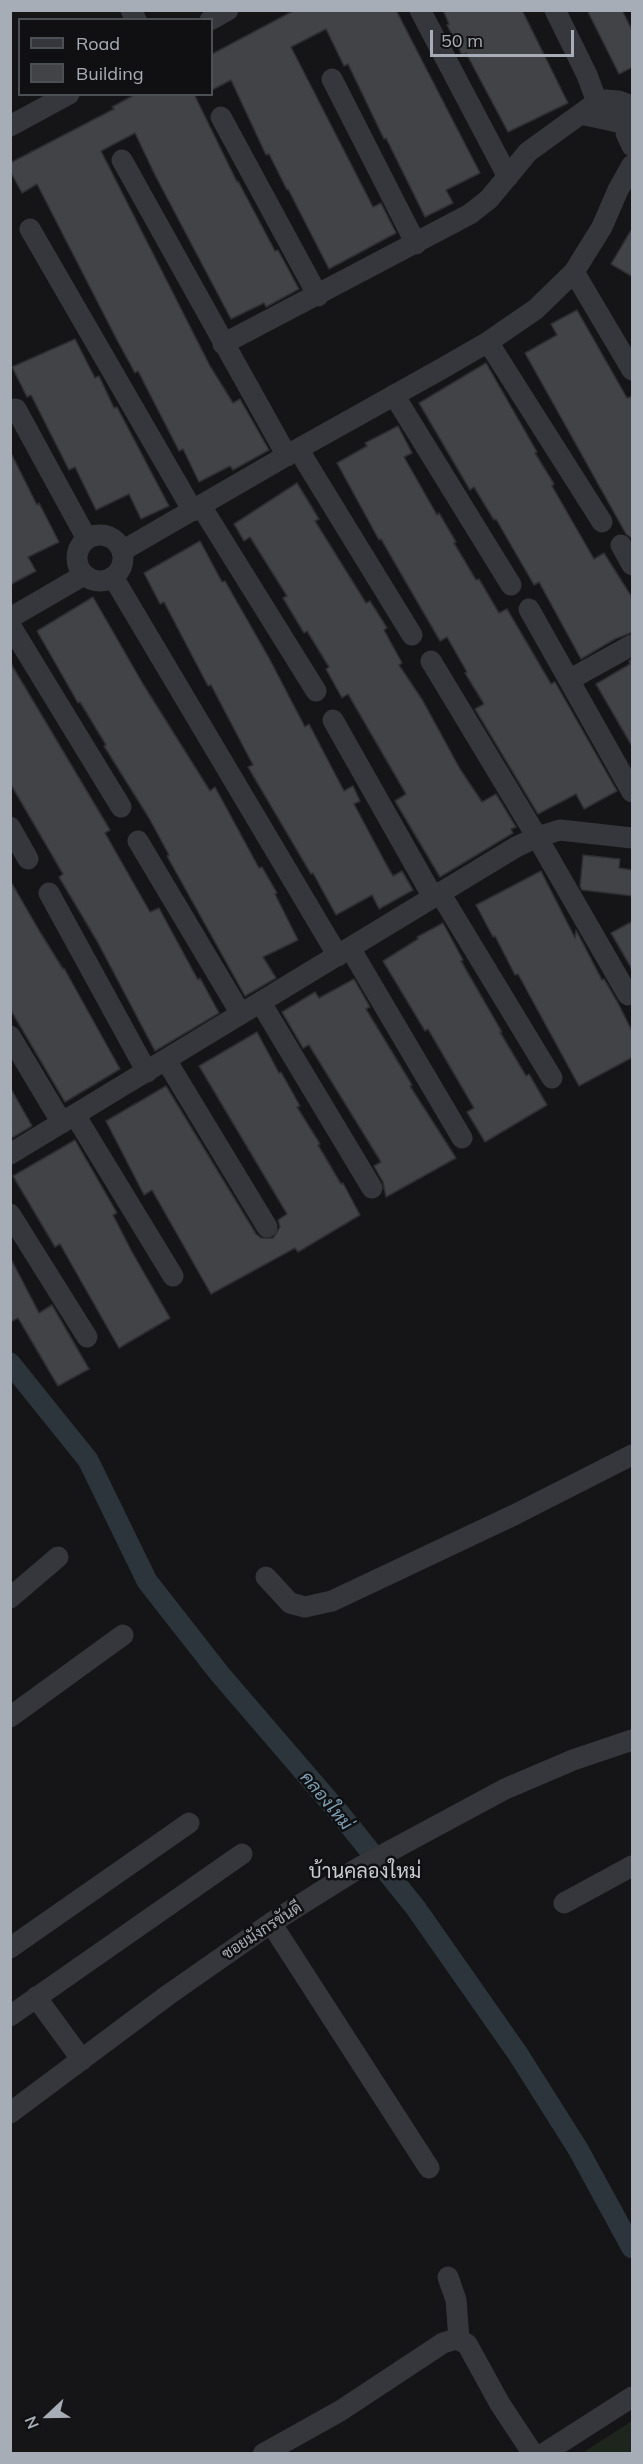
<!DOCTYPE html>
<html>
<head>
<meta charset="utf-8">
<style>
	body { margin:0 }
	#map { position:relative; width:643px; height:2464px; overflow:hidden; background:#151517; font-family:Mulish,sans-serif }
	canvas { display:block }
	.frame { position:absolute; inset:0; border:12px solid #a7adb7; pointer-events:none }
	.legend { position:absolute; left:18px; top:18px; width:195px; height:78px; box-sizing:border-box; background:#101012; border:2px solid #4c4f54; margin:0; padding:8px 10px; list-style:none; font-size:18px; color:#a7adb7 }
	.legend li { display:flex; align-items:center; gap:12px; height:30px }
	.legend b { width:30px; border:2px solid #4c4f54 }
	.north { position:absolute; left:18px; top:2386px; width:60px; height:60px; -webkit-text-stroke:4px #101012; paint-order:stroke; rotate:248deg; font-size:16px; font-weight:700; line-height:24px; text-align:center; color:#a7adb7 }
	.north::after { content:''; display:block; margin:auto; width:21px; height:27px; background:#a7adb7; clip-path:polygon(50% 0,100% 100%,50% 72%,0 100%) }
	.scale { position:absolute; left:430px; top:30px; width:144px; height:27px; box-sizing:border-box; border:3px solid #a7adb7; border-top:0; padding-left:8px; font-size:18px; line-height:21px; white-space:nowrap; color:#a7adb7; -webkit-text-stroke:4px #101012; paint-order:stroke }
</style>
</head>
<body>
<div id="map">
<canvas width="643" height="2464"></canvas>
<div class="frame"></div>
<ul class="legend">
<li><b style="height:8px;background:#36373c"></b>Road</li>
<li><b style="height:16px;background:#414347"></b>Building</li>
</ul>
<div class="north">N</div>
<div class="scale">50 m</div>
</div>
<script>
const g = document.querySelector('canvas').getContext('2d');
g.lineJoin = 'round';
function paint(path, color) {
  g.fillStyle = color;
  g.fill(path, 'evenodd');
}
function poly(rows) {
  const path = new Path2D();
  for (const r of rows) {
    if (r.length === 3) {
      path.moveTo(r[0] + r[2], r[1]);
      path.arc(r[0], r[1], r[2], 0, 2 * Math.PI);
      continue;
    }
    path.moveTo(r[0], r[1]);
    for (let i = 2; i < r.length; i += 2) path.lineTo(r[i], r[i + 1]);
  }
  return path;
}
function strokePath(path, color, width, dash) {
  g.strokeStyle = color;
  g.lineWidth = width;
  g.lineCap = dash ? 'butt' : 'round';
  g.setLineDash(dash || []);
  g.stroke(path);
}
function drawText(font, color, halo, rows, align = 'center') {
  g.font = font + ' Mulish,Sarabun,sans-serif';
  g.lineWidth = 5;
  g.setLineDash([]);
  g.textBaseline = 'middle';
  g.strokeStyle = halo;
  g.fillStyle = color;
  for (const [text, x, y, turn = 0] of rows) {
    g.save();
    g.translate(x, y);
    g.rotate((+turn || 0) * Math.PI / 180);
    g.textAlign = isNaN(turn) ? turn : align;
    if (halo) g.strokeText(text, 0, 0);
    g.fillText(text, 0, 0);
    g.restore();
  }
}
paint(poly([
	[632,2421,632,2453,582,2453]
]), '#1d251d');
strokePath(poly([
	[10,1363,88,1460,147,1581,219,1673,341,1815,415,1907,518,2054,578,2149,632,2248]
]), '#2b353b', 21);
const building = poly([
	[295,10,396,10,480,173,446,190,453,203,425,217,386,138,384,139,348,64,344,66,326,29,291,47,373,207,381,203,396,233,329,269,288,189,287,190,269,154,266,155,231,80,212,90,212,54,295,10],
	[443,10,522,10,568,103,508,132,466,53,462,55,447,25,449,24,443,10],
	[587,10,622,10,633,32,633,67,619,74,587,10],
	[136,94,194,94,237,182,238,181,275,251,278,250,299,289,266,307,264,303,231,319,155,175,135,133,101,151,210,366,233,403,240,399,269,450,233,470,230,466,199,482,183,449,179,451,138,371,135,373,117,340,37,184,22,193,10,171,10,163,114,109,112,107,136,94],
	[633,227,633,277,611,264,633,227],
	[577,310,627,398,633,396,633,539,626,534,525,353,557,335,551,324,577,310],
	[75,339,95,378,99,376,114,408,117,407,169,506,141,519,129,494,96,510,75,467,69,470,31,395,27,397,12,367,75,339],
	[486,363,537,452,535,453,554,484,552,486,594,559,604,553,633,599,633,632,615,639,581,659,539,582,534,585,496,519,494,520,474,487,470,490,419,403,486,363],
	[398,426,412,453,404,457,437,515,439,513,456,542,454,543,476,580,479,579,499,613,507,609,551,684,555,682,617,791,584,809,576,794,538,814,475,709,484,704,465,673,467,672,447,637,440,641,381,539,379,540,337,463,367,446,365,443,398,426],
	[10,451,37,505,39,503,59,542,28,557,36,571,10,585,10,451],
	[297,483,319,519,315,521,366,603,370,601,387,628,384,630,402,663,399,665,423,701,460,769,482,802,496,794,516,827,511,829,513,833,440,877,395,801,406,794,348,694,342,698,326,669,329,667,307,631,304,633,283,598,287,596,250,537,244,541,234,524,297,483],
	[200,541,222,582,225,581,269,658,305,727,309,724,344,791,353,786,360,801,354,804,386,864,393,876,402,871,413,890,379,909,372,895,336,915,313,873,311,874,248,767,253,765,211,685,208,686,164,602,160,604,144,573,200,541],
	[93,597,143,684,210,791,215,787,259,868,262,867,277,893,275,894,298,940,263,957,276,978,245,996,167,856,169,855,149,818,104,746,106,745,80,702,78,703,37,631,93,597],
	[633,659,633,748,596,684,630,664,629,661,633,659],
	[10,662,110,830,105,833,150,912,159,908,198,980,200,978,219,1013,155,1051,97,941,59,877,63,874,10,783,10,662],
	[583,855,620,859,619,868,633,870,633,896,582,890,580,886,583,855],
	[541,871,575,938,576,930,602,980,604,979,618,1003,633,1033,633,1057,579,1086,518,974,515,975,495,936,493,937,476,905,541,871],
	[10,880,40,932,63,969,64,968,120,1069,65,1102,10,1009,10,880],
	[633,921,633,971,611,933,633,921],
	[443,923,463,960,461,961,502,1032,500,1032,526,1076,529,1074,547,1105,485,1142,467,1112,474,1108,428,1029,425,1031,383,961,418,939,417,937,443,923],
	[354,979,370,1007,366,1009,412,1085,410,1086,456,1158,386,1197,383,1182,374,1166,381,1162,309,1045,303,1048,282,1012,315,992,319,998,354,979],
	[257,1032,279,1073,281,1072,300,1106,297,1107,320,1144,318,1145,341,1184,343,1183,360,1215,298,1252,295,1248,211,1294,152,1190,144,1195,106,1121,166,1086,256,1234,261,1238,273,1238,280,1227,278,1220,287,1214,199,1066,257,1032],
	[10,1087,32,1126,10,1139,10,1087],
	[75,1140,117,1213,113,1215,132,1252,170,1318,119,1348,60,1244,55,1247,13,1176,75,1140],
	[10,1257,39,1313,52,1305,89,1369,58,1386,18,1318,10,1322,10,1257]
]);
paint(building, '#414347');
strokePath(building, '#2f2f33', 1.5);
strokePath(poly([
	[131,10,136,20],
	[420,10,508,177],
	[555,10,587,75,597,102,597,115],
	[210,20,228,10],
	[332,79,416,244],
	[585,115,627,124],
	[632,115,627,124,626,133,632,146],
	[221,117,318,296],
	[10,126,69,94],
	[122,160,287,456],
	[30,229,193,511],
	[574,272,632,370],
	[488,342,602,522],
	[223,344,470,214,489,199,528,152,597,102,605,100,618,101,632,106],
	[394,395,511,585],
	[16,409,87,539],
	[298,449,412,635],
	[201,506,316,691],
	[100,558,23],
	[621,545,632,565],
	[122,551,298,449,443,368,488,342,536,309,574,272,602,227,618,190,632,165],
	[113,577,338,956],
	[529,609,632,792],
	[10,618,84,575],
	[10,625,121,807],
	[431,661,537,837,628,995],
	[569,680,632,645],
	[333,720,433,897],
	[10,827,28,859],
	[138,841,241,1014],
	[49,893,147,1072],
	[440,893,552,1078],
	[350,948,462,1138],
	[261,1003,372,1188],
	[10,1036,62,1123],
	[166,1060,267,1227],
	[75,1115,173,1276],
	[10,1154,516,847,537,837,560,830,632,838],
	[10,1214,87,1337],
	[266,1577,290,1603,305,1607,332,1601,514,1515,632,1455],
	[10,1598,58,1557],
	[10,1717,123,1635],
	[564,1903,632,1866],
	[271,1923,429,2168],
	[10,1948,189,1823],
	[36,1997,82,2060],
	[10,2016,242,1854],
	[10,2113,168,1995,271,1923,362,1866,505,1789,573,1760,632,1740],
	[448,2277,456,2300,459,2339],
	[263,2454,340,2411,443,2343,456,2339,467,2344,500,2404,533,2454],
	[543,2454,632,2397]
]), '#36373c', 21);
drawText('16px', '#a7adb7', '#101012', [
	["ซอยมังกรขันดี",262,1931,-33]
]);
drawText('italic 18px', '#7d9fb3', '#101012', [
	["คลองใหม่",326,1801,50]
]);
drawText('20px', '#c8ccd3', '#101012', [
	["บ้านคลองใหม่",365,1872]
]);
</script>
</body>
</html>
